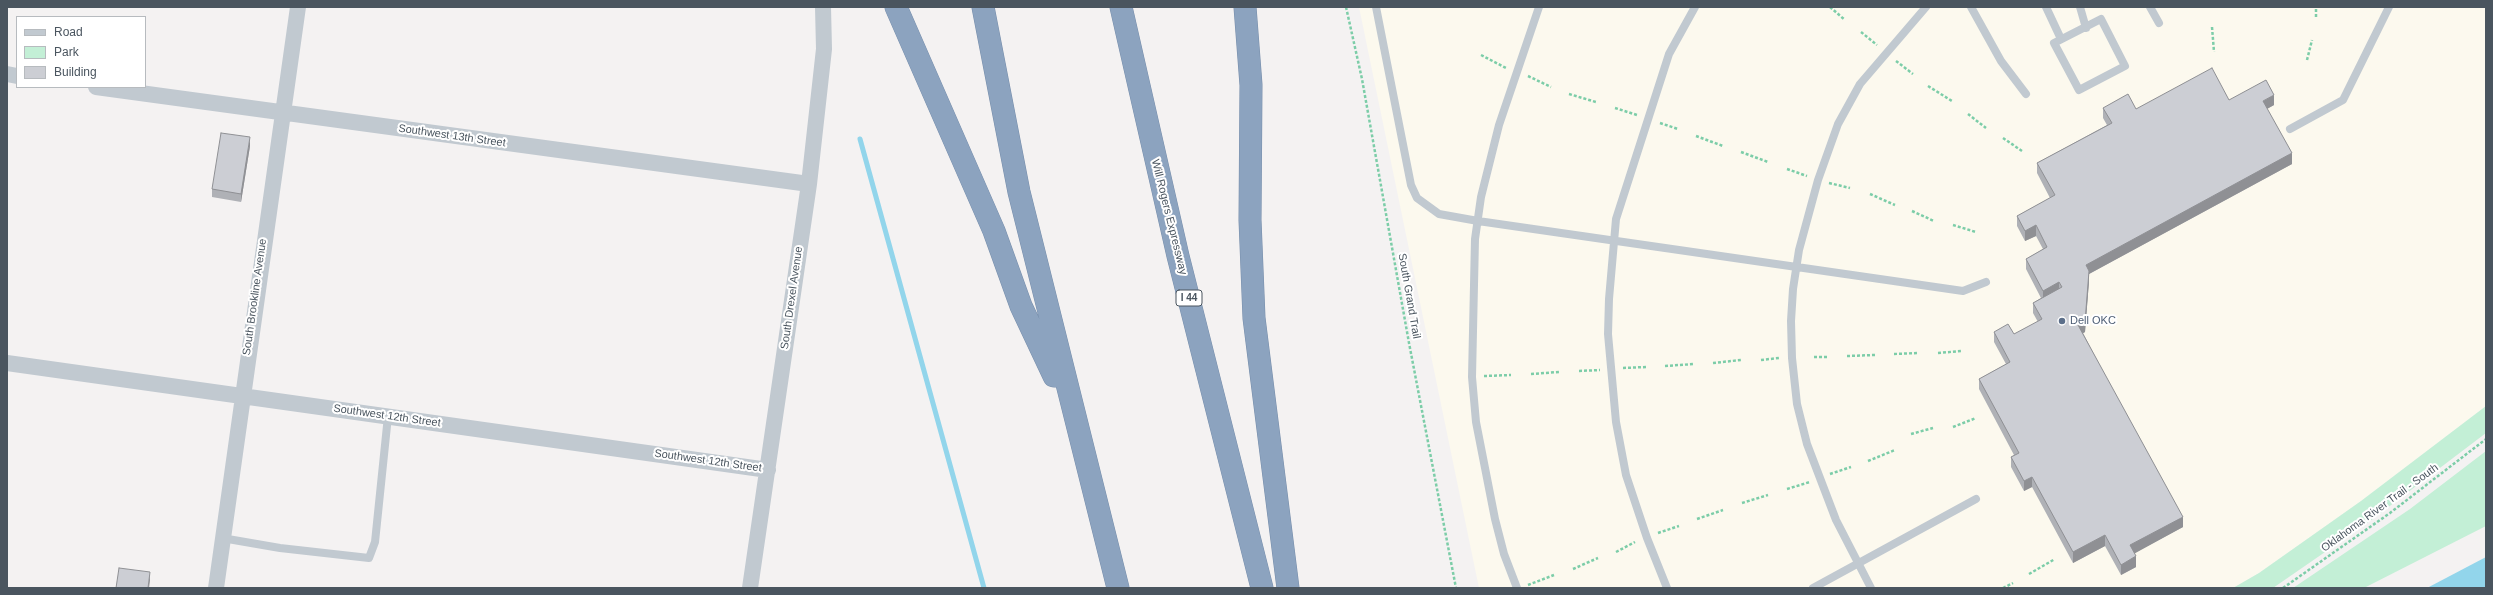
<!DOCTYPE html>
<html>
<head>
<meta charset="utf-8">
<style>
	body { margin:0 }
	#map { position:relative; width:2493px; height:595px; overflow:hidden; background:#f4f2f2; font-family:Arial,sans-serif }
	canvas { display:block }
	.frame { position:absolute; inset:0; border:8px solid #4a555f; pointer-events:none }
	.legend { position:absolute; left:16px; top:16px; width:130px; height:72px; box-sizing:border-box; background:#fff; border:1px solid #b7bbbf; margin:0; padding:5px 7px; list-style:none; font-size:12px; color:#4a555f }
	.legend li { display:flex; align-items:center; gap:8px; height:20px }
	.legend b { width:20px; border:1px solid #b7bbbf }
</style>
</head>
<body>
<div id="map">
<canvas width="2493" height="595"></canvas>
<div class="frame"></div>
<ul class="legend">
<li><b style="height:5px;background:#c1c9d0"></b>Road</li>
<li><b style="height:11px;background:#c3efd6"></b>Park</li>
<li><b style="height:11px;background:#ccced4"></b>Building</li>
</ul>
</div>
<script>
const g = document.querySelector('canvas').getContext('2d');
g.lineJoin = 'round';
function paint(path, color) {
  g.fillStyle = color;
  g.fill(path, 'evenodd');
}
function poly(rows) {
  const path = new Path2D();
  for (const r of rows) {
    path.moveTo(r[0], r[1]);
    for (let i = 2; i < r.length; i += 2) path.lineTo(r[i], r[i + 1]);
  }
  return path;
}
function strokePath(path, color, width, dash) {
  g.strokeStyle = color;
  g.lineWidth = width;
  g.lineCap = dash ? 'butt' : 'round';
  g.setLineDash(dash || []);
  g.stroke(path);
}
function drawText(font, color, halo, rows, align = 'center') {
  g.font = font + ' Arial,sans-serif';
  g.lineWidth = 4;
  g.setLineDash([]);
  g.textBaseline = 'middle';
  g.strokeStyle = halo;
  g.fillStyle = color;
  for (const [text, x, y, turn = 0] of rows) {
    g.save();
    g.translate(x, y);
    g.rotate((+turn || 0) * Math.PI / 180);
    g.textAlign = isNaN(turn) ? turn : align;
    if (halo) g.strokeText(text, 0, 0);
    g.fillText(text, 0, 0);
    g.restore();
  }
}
paint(poly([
	[1359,7,2486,7,2486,406,2361,501,2259,573,2233,588,1479,588]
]), '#fcf9ee');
paint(poly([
	[2486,406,2486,433,2370,521,2273,588,2233,588,2259,573,2361,501],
	[2486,451,2486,526,2364,588,2293,588,2410,509]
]), '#c3efd6');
paint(poly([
	[2486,557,2486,588,2427,588]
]), '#92d5eb');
strokePath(poly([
	[860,139,984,588]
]), '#92d5eb', 5);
const motorway = poly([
	[896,7,994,231,1021,306,1054,376],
	[983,7,1019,192,1118,588],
	[1121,7,1178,256,1262,588],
	[1245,7,1251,85,1250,220,1254,318,1288,588]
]);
strokePath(motorway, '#778eab', 23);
strokePath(poly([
	[1346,7,1362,79,1409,343,1456,588],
	[1830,7,1845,20],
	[2316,17,2316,7],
	[2212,27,2214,52],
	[1861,32,1877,45],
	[1481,55,1506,68],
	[2307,60,2312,40],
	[1896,61,1913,74],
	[1528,76,1551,87],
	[1928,86,1952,101],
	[1569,94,1596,102],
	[1615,108,1637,115],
	[1968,114,1986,128],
	[1660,123,1678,129],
	[1696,136,1723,146],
	[2003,138,2022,151],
	[1741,152,1768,162],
	[1787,169,1807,176],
	[1829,183,1850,188],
	[1870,194,1895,205],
	[1912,211,1934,221],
	[1953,225,1976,232],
	[1938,353,1961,351],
	[1894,354,1918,353],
	[1847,356,1875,355],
	[1814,357,1827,357],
	[1761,360,1779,358],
	[1713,363,1741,360],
	[1665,366,1694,364],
	[1623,368,1646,367],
	[1579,371,1600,370],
	[1531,374,1559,372],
	[1484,376,1511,375],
	[1953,427,1976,418],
	[1911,434,1933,428],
	[1868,461,1895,450],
	[1830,474,1851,467],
	[1787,489,1810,482],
	[1742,503,1768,495],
	[1697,519,1723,510],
	[1658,533,1679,526],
	[1616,552,1635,542],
	[1573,569,1598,558],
	[2029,574,2055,559],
	[1528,585,1554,575],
	[2003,588,2013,583],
	[2283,588,2390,513,2486,439]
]), '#7ccda8', 2.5, [3, 2]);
strokePath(poly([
	[1376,7,1411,185,1417,198,1439,214,1478,221,1963,291,1986,282],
	[1971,7,2001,61,2026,94],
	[2046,7,2061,39],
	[2080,7,2086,28],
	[2150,7,2159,23],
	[2101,19,2125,66,2079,90,2054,43,2101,19],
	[2290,129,2343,100,2389,7],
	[222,538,280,548,369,558,375,542,388,416],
	[1517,588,1504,554,1495,519,1476,422,1472,377,1475,239,1481,197,1499,125,1539,7],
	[1667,588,1647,538,1626,475,1616,422,1608,334,1609,299,1616,219,1669,54,1695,7],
	[1813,588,1976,499],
	[1871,588,1836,520,1807,444,1797,404,1792,358,1791,321,1793,289,1799,250,1818,180,1838,124,1860,84,1926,7]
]), '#c1c9d0', 8);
strokePath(poly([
	[7,74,17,76],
	[96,87,809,184],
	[7,363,768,470],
	[216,588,298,7],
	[750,588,809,184,824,49,823,7]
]), '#c1c9d0', 16);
strokePath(motorway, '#8ca3bf', 22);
paint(poly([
	[2229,100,2274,105,2267,109,2292,164,2089,274,2089,281,2085,332,2083,333,2183,527,2134,553,2136,567,2121,575,2105,546,2073,563,2032,487,2024,491,2011,467,2011,457,2014,455,1979,389,1979,379,2006,364,1994,342,1994,332,2014,334,2038,322,2033,313,2033,303,2041,298,2026,269,2026,259,2043,249,2036,236,2025,241,2017,226,2017,216,2050,198,2037,173,2037,163,2107,125,2103,118,2103,108,2136,109],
	[250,146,241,202,212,197,212,189]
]), '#afb1b6');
paint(poly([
	[2274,95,2274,105,2263,111,2263,101],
	[250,137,250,146,241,202,241,194],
	[2292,153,2292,164,2089,274,2089,281,2085,332,2078,336,2078,325,2086,265],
	[2036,225,2036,236,2025,241,2025,231],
	[2059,282,2059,292,2043,301,2043,291],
	[2032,477,2032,487,2024,491,2024,481],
	[2183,517,2183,527,2130,556,2130,545],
	[2105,535,2105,546,2073,563,2073,552],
	[2136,556,2136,567,2121,575,2121,565],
	[150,572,150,580,149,588,148,588]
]), '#8f9094');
const building = poly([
	[2212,68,2229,100,2266,80,2274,95,2263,101,2292,153,2086,265,2089,271,2085,322,2078,325,2183,517,2130,545,2136,556,2121,565,2105,535,2073,552,2032,477,2024,481,2011,457,2019,453,1979,379,2010,362,1994,332,2008,324,2014,334,2042,319,2033,303,2062,287,2059,282,2043,291,2026,259,2047,247,2036,225,2025,231,2017,216,2055,195,2037,163,2112,123,2103,108,2128,94,2136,109,2212,68],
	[221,133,250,137,241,194,212,189,221,133],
	[119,568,150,572,148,588,116,588,119,568]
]);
paint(building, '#ccced4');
strokePath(building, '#8f9094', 1);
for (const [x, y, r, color] of [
	[2062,321,4,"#5c6f8a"]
]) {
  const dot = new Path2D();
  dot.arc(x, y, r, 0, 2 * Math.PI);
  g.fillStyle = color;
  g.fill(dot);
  strokePath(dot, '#fff', 1.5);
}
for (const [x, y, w] of [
	[1189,298,26]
]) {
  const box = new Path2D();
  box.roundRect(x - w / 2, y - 8, w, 16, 3);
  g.fillStyle = '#fff';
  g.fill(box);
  strokePath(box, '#4a555f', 1);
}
drawText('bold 10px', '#4a555f', null, [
	["I 44",1189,298]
]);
drawText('11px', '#4a555f', '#fff', [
	["Southwest 13th Street",452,136,8],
	["Will Rogers Expressway",1169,217,76],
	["South Grand Trail",1409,296,80],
	["South Brookline Avenue",255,297,-82],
	["South Drexel Avenue",792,298,-82],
	["Southwest 12th Street",387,416,8],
	["Southwest 12th Street",708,461,8],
	["Oklahoma River Trail - South",2380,508,-36]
]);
drawText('11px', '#4e5e75', '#fff', [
	["Dell OKC",2070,321]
], 'left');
</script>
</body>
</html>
